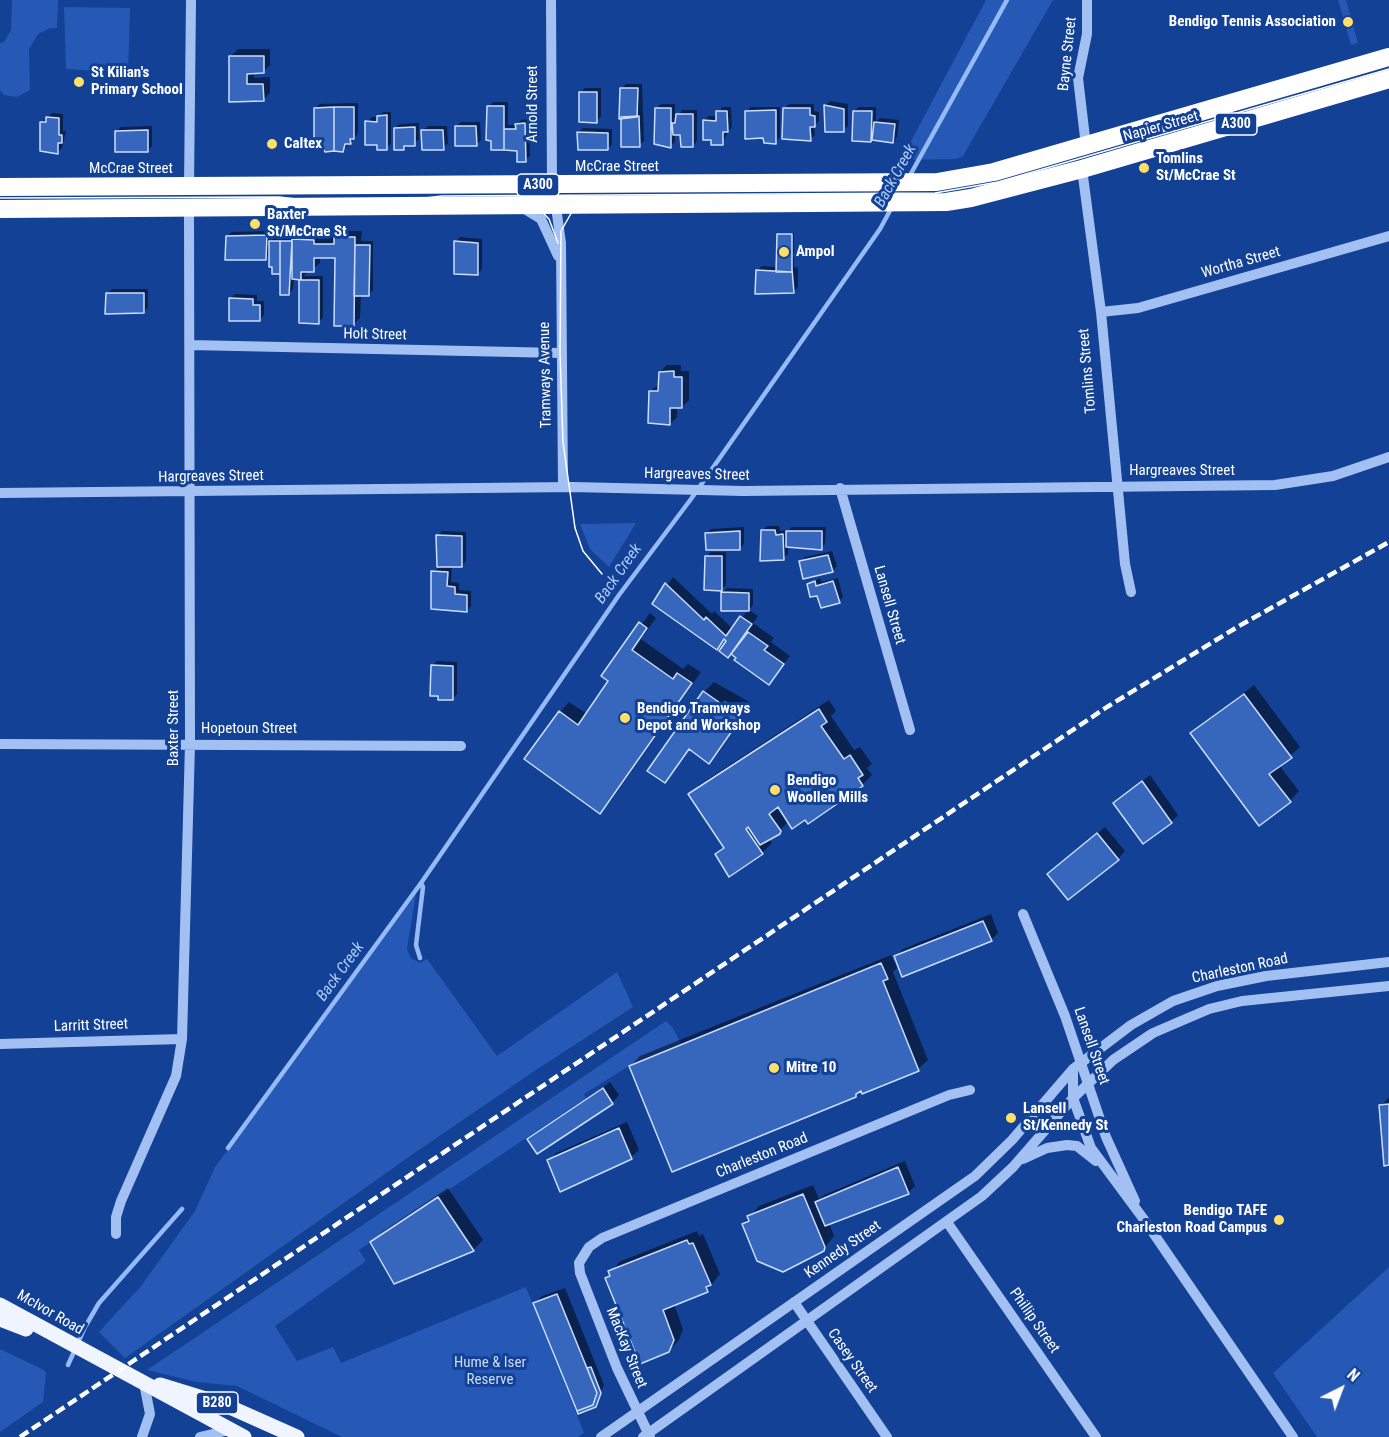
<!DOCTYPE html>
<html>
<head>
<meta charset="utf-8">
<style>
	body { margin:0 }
	#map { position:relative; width:1389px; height:1437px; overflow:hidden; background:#124196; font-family:"Roboto Condensed",sans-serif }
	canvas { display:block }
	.north { position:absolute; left:1311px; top:1359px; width:60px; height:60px; -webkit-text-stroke:4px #124196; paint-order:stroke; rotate:42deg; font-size:16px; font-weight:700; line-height:24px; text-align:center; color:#fff }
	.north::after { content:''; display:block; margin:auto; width:21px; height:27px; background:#fff; clip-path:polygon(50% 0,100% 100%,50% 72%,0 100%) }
</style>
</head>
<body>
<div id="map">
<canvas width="1389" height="1437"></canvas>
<div class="north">N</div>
</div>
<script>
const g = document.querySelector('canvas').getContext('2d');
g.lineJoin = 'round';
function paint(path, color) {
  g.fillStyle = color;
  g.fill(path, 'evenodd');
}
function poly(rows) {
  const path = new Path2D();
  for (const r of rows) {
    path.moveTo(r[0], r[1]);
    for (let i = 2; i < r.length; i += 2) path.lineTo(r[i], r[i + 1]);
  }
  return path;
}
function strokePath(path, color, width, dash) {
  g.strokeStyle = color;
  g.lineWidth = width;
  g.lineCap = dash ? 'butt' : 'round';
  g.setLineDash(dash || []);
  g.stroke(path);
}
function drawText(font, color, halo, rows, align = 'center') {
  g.font = font + ' "Roboto Condensed",sans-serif';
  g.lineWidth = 6;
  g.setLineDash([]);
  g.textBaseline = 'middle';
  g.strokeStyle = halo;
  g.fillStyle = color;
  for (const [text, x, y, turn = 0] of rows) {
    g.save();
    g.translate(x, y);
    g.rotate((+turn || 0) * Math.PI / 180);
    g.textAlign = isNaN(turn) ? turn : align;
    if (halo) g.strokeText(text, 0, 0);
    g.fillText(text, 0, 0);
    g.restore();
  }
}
paint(poly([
	[12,0,58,0,57,28,50,28,38,34,29,49,30,90,17,97,4,95,0,90,0,43,4,42,11,30],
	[986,0,1053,0,963,156,956,159,901,160],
	[1338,0,1346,0,1358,43,1351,45],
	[64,7,130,8,128,73,66,69],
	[636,523,609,567,590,549,580,524],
	[416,894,407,949,411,958,420,963,427,959,497,1056,617,972,633,1007,536,1070,413,1154,125,1358,99,1332,141,1286,195,1211,215,1167],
	[666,1021,673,1028,681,1044,629,1066,584,1094,586,1098,359,1250,366,1261,275,1326,297,1361,333,1347,341,1363,526,1287,584,1433,578,1437,342,1437,237,1386,197,1382,147,1370],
	[1389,1267,1389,1437,1317,1437,1273,1373],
	[0,1349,44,1370,46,1373,43,1402,0,1432]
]), '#2559b5');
paint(poly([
	[238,49,270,49,270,65,263,72,254,72,254,78,270,77,270,93,263,100,230,100,230,57],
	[626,84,642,84,644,141,639,145,621,89],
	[585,88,601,88,601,117,596,121,580,93],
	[830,101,848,104,848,126,843,130,826,130,826,105],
	[493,102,508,102,508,125,517,125,521,120,529,119,530,156,525,160,518,149,492,148,489,107],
	[358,103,358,132,355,138,342,151,324,149,315,108,320,104],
	[661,104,675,104,675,121,682,110,697,110,697,141,693,146,682,133,675,133,675,142,670,146,656,109],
	[789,104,814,104,814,111,819,112,819,121,814,126,815,135,810,140,784,109],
	[722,107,731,107,732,126,722,143,704,120,709,116,718,116],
	[751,107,780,107,780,137,775,142,765,137,747,111],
	[859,107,876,107,876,122,880,118,899,120,897,137,893,142,873,138,871,141,854,111],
	[383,112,391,112,391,144,386,148,367,122,372,117,379,117],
	[52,113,63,114,63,131,66,131,62,148,58,152,41,123],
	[461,122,480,122,481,140,476,144,456,127],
	[419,123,419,140,403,149,395,128,400,124],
	[152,126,152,146,148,151,116,131,121,127],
	[428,126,447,126,448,143,443,148,423,130],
	[583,128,612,129,612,144,607,149,578,133],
	[271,231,270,241,275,237,297,237,301,233,320,233,320,237,336,237,343,231,362,231,361,241,373,241,373,290,368,295,361,294,360,318,353,325,336,256,320,256,320,263,303,276,323,276,323,318,318,322,301,280,303,278,294,278,293,289,289,293,282,272,270,254,266,258,227,236,232,232],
	[780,233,794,233,794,267,798,268,798,287,794,292,757,271,762,266,778,267],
	[460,237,482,239,482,269,478,274,456,241],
	[112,289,148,289,148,307,144,312,107,294],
	[235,294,257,295,257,301,264,301,264,315,259,320,230,299],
	[667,365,681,365,681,371,689,371,689,400,682,407,677,407,677,417,670,424,650,391,660,384,660,372],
	[767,526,779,526,780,531,789,530,792,527,826,527,825,544,821,548,788,546,788,554,783,558,762,531],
	[744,527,744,544,739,549,707,534,711,529],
	[442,531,466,532,466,561,462,566,452,566,451,582,459,583,459,590,471,591,471,606,467,611,433,572,439,568,438,536],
	[832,551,837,566,832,571,800,562,805,557],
	[711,552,726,552,726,585,722,589,707,556],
	[673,577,712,614,714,611,733,629,748,610,722,593,727,588,753,589,753,605,749,610,758,616,753,623,774,638,771,642,790,656,769,683,731,652,725,638,717,648,654,603],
	[820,578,821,582,838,578,843,597,839,601,818,594,808,584],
	[650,613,656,618,641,639,683,669,688,664,701,672,610,802,600,812,560,712,569,702,587,714,611,681,603,675],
	[437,661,457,662,457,694,452,699,432,666],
	[714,682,751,703,719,752,709,762,691,748,664,781,704,692],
	[1254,685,1300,747,1279,765,1299,791,1290,801,1192,734],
	[829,700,836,711,831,716,854,750,860,747,872,764,867,768,872,775,862,785,806,818,789,821,774,836,768,837,772,843,762,853,729,875,717,854,724,846,690,795,699,785],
	[1150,775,1178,815,1171,822,1115,803],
	[1105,827,1125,851,1118,859,1049,874],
	[991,914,998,933,991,940,895,957,903,949],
	[891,955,897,968,893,972,928,1060,918,1069,862,1089,856,1095,630,1066,640,1056],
	[610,1082,619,1095,612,1103,529,1139],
	[1389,1097,1389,1164,1381,1106],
	[627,1122,639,1150,631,1157,549,1161,556,1153],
	[905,1161,915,1186,908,1193,829,1223,834,1236,823,1250,743,1224,759,1206,813,1185,819,1199,824,1195],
	[448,1188,483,1240,473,1250,372,1242,382,1232],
	[697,1231,699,1236,703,1234,720,1274,707,1290,674,1304,683,1329,679,1340,668,1351,607,1278,619,1262],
	[565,1288,604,1385,595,1406,535,1303,542,1296]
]), '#0007');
strokePath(poly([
	[908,179,1007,0],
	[420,958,416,945,423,887,421,883],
	[228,1148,421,883,619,595,691,499,880,229,892,207],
	[68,1365,85,1327,99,1303,182,1209]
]), '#95baf6', 4.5);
const building = poly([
	[229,56,264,56,264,73,247,74,247,84,263,84,264,101,229,102,229,56],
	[620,88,638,88,637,117,619,119,620,88],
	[579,92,597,92,597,123,579,122,579,92],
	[824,105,844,109,844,132,825,132,824,105],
	[487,106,504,106,504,150,491,150,491,141,486,140,487,106],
	[334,107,334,151,325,152,322,145,317,144,317,139,314,139,314,108,334,107],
	[334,107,354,107,354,139,350,139,351,144,345,144,343,152,334,151,334,107],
	[655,108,671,108,671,148,654,144,655,108],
	[783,108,810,108,810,115,815,116,815,127,810,127,811,141,782,139,783,108],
	[776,110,776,144,764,143,763,138,745,139,745,111,776,110],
	[716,111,727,111,728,132,723,132,723,145,711,145,711,140,703,140,703,120,716,121,716,111],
	[853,111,872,111,871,142,852,141,853,111],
	[676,114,693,114,693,147,681,147,680,135,673,135,672,123,675,123,676,114],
	[387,115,387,150,377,150,377,145,365,145,365,121,377,122,377,116,387,115],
	[639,116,640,147,621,147,621,117,639,116],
	[46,117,59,118,59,135,62,135,62,143,58,143,58,154,40,151,40,122,46,122,46,117],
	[874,122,895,124,893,143,872,140,874,122],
	[525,123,526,162,517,162,517,151,504,150,504,129,516,129,515,124,525,123],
	[455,126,476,126,477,146,455,146,455,126],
	[415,127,415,146,404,146,404,150,394,150,394,128,415,127],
	[148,130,148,152,115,152,115,131,148,130],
	[421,130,443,130,444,150,422,150,421,130],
	[577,132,608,133,608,150,578,150,577,132],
	[777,234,792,234,792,272,776,272,777,234],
	[267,235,266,260,225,260,226,236,267,235],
	[334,237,355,237,354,326,334,326,335,258,314,258,314,272,301,272,301,280,292,279,292,239,314,240,314,244,334,244,334,237],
	[269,241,280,241,280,274,272,274,272,267,269,267,269,241],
	[280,241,292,241,289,295,280,295,280,241],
	[454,241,478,243,478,275,454,274,454,241],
	[355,245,370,245,369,296,354,296,355,245],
	[792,269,794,293,755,294,756,270,792,272,792,269],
	[299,280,319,280,319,324,299,323,299,280],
	[106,293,144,293,144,313,105,314,106,293],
	[229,298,253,299,253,305,260,305,260,321,229,321,229,298],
	[674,371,674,377,682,377,682,408,670,408,670,425,648,423,649,391,658,391,659,372,674,371],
	[761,530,775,530,776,535,783,534,784,560,760,561,761,530],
	[740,531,740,550,706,550,705,533,740,531],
	[786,531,822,531,822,550,786,547,786,531],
	[436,535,462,536,462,567,437,567,436,535],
	[828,555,833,572,803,579,799,561,828,555],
	[705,556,722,556,722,591,704,590,705,556],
	[431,571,448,572,447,586,455,587,455,594,467,595,467,612,431,609,431,571],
	[815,581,816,586,833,581,840,603,821,608,817,596,810,597,807,584,815,581],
	[665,583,704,620,706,617,726,636,740,616,752,624,728,658,719,651,726,641,724,639,717,650,652,604,665,583],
	[721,592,749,593,749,611,721,611,721,592],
	[639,622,647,628,632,650,673,679,677,673,692,683,600,814,524,759,559,711,578,725,608,681,601,676,639,622],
	[748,632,768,646,764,650,784,664,769,685,734,660,736,658,731,654,748,632],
	[431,665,453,666,453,700,438,700,438,696,430,696,431,665],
	[703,691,723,705,725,702,742,714,741,718,709,764,689,749,665,783,647,771,703,691],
	[1244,694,1292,758,1269,774,1291,802,1259,826,1190,733,1244,694],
	[819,709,827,722,821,726,844,759,850,755,863,775,858,778,863,786,808,824,805,820,792,829,778,807,769,814,781,831,780,834,760,845,748,827,746,829,763,854,729,877,715,854,724,848,688,794,819,709],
	[1142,781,1172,823,1143,844,1113,803,1142,781],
	[1097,833,1119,860,1068,900,1047,874,1097,833],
	[983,921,992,941,902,977,894,956,983,921],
	[881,963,888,979,883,981,919,1071,862,1094,861,1091,856,1094,856,1097,672,1172,629,1066,881,963],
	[603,1088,613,1104,537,1154,527,1139,603,1088],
	[1389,1104,1389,1165,1384,1166,1379,1105,1389,1104],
	[619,1128,632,1159,560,1192,547,1160,619,1128],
	[898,1167,909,1194,825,1226,815,1202,898,1167],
	[803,1194,825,1247,824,1251,783,1272,757,1261,742,1224,749,1221,747,1216,803,1194],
	[438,1197,474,1251,394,1284,370,1242,438,1197],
	[687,1240,689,1244,693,1243,711,1285,706,1287,708,1292,663,1310,674,1340,669,1352,640,1364,605,1278,610,1276,608,1271,687,1240],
	[557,1294,597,1393,593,1405,577,1411,533,1303,557,1294],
	[591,1367,601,1393,596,1407,578,1414,577,1411,593,1405,597,1393,587,1368,591,1367]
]);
paint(building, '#3667bc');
strokePath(building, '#cbddfd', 1.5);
strokePath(poly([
	[551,0,552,185],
	[1086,146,1078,78,1087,34,1087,0],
	[1082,169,1101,312,1125,564,1131,592],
	[189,187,191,0],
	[556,207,561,243,563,487],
	[523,208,541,219,558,256],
	[1101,312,1138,308,1389,236],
	[190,345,560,353],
	[840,488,910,730],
	[0,493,573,487,743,491,1275,485,1333,476,1389,457],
	[0,744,461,746],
	[1023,914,1065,1016,1106,1137,1135,1201],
	[0,1044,182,1039],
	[1073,1069,1073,1098,1091,1148,1145,1221,1293,1437],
	[1023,1159,1047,1148,1067,1145,1077,1146,1096,1161],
	[947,1222,1096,1437],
	[116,1234,116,1217,121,1201,176,1076,182,1039,190,744,189,208],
	[794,1302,887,1437],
	[142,1437,150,1414,144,1383],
	[200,1437,229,1430],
	[601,1437,975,1176,1012,1140,1073,1069,1131,1025,1173,1001,1217,986,1266,976,1389,962],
	[643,1437,982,1196,1013,1167,1073,1098,1113,1060,1153,1033,1209,1009,1242,1001,1389,986],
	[650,1437,617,1368,580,1273,579,1263,589,1247,602,1238,949,1095,970,1090]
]), '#a3c0f3', 10);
strokePath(poly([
	[0,1305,244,1437],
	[0,1319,26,1329],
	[160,1385,225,1405,297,1437]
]), '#eff4ff', 15);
strokePath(poly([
	[0,187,937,182,994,172,1389,57],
	[0,209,946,202,971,198,1082,169,1389,79]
]), '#fff', 18);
strokePath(poly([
	[595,197,573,210,561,231,560,353,563,442,575,528,583,551,602,574],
	[0,198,279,197,314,201,400,201,442,196,935,193,998,182,1389,69],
	[519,198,536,206,549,219,558,243]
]), '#fff', 1.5);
strokePath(poly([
	[20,1437,1107,707,1239,626,1389,542]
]), '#fff', 4.5, [10, 4.5]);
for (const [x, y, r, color] of [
	[1348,22,6,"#ffdf65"],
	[79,82,6,"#ffdf65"],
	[272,144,6,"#ffdf65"],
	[1144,168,6,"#ffdf65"],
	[255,224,6,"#ffdf65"],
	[784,252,6,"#ffdf65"],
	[625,718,6,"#ffdf65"],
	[775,790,6,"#ffdf65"],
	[774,1068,6,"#ffdf65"],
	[1011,1118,6,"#ffdf65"],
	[1279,1220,6,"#ffdf65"]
]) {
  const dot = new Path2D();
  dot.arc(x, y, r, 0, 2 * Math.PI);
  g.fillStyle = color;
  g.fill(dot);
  strokePath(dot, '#124196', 2);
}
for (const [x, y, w] of [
	[1236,124,42],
	[538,185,42],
	[217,1403,42]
]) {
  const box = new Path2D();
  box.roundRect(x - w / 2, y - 11, w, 22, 4.5);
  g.fillStyle = '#124196';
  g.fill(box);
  strokePath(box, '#fff', 1.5);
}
drawText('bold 14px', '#fff', null, [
	["A300",1236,124],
	["A300",538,185],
	["B280",217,1403]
]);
drawText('bold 15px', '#fff', '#124196', [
	["Bendigo Tennis Association",1336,22,"right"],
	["St Kilian's",91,73],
	["Primary School",91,90],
	["Caltex",284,144],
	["Tomlins",1156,159],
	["St/McCrae St",1156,176],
	["Baxter",267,215],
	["St/McCrae St",267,232],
	["Ampol",796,252],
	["Bendigo Tramways",637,709],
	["Depot and Workshop",637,726],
	["Bendigo",787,781],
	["Woollen Mills",787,798],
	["Mitre 10",786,1068],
	["Lansell",1023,1109],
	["St/Kennedy St",1023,1126],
	["Bendigo TAFE",1267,1211,"right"],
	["Charleston Road Campus",1267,1228,"right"]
], 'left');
drawText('15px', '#fff', '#124196', [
	["Bayne Street",1068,54,-84],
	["Arnold Street",533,104,-90],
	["Napier Street",1161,127,-16],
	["McCrae Street",617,167],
	["McCrae Street",131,169],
	["Wortha Street",1241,263,-16],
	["Holt Street",375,335,1],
	["Tomlins Street",1088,371,-95],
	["Tramways Avenue",546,375,-91],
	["Hargreaves Street",1182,471],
	["Hargreaves Street",697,475,1],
	["Hargreaves Street",211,477,-1],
	["Lansell Street",889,605,74],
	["Baxter Street",174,728,-90],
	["Hopetoun Street",249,729],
	["Charleston Road",1240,969,-12],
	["Larritt Street",91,1026,-2],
	["Lansell Street",1091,1046,71],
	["Charleston Road",762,1156,-22],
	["Kennedy Street",843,1250,-35],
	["McIvor Road",50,1313,30],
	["Phillip Street",1034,1321,55],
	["MacKay Street",626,1348,68],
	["Casey Street",852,1361,55]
]);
drawText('15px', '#cbddfd', '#124196', [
	["Hume & Iser",490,1363],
	["Reserve",490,1380]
]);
drawText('italic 16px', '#afcbfa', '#124196', [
	["Back Creek",896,176,-61],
	["Back Creek",619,574,-55],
	["Back Creek",341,972,-54]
]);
</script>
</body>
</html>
